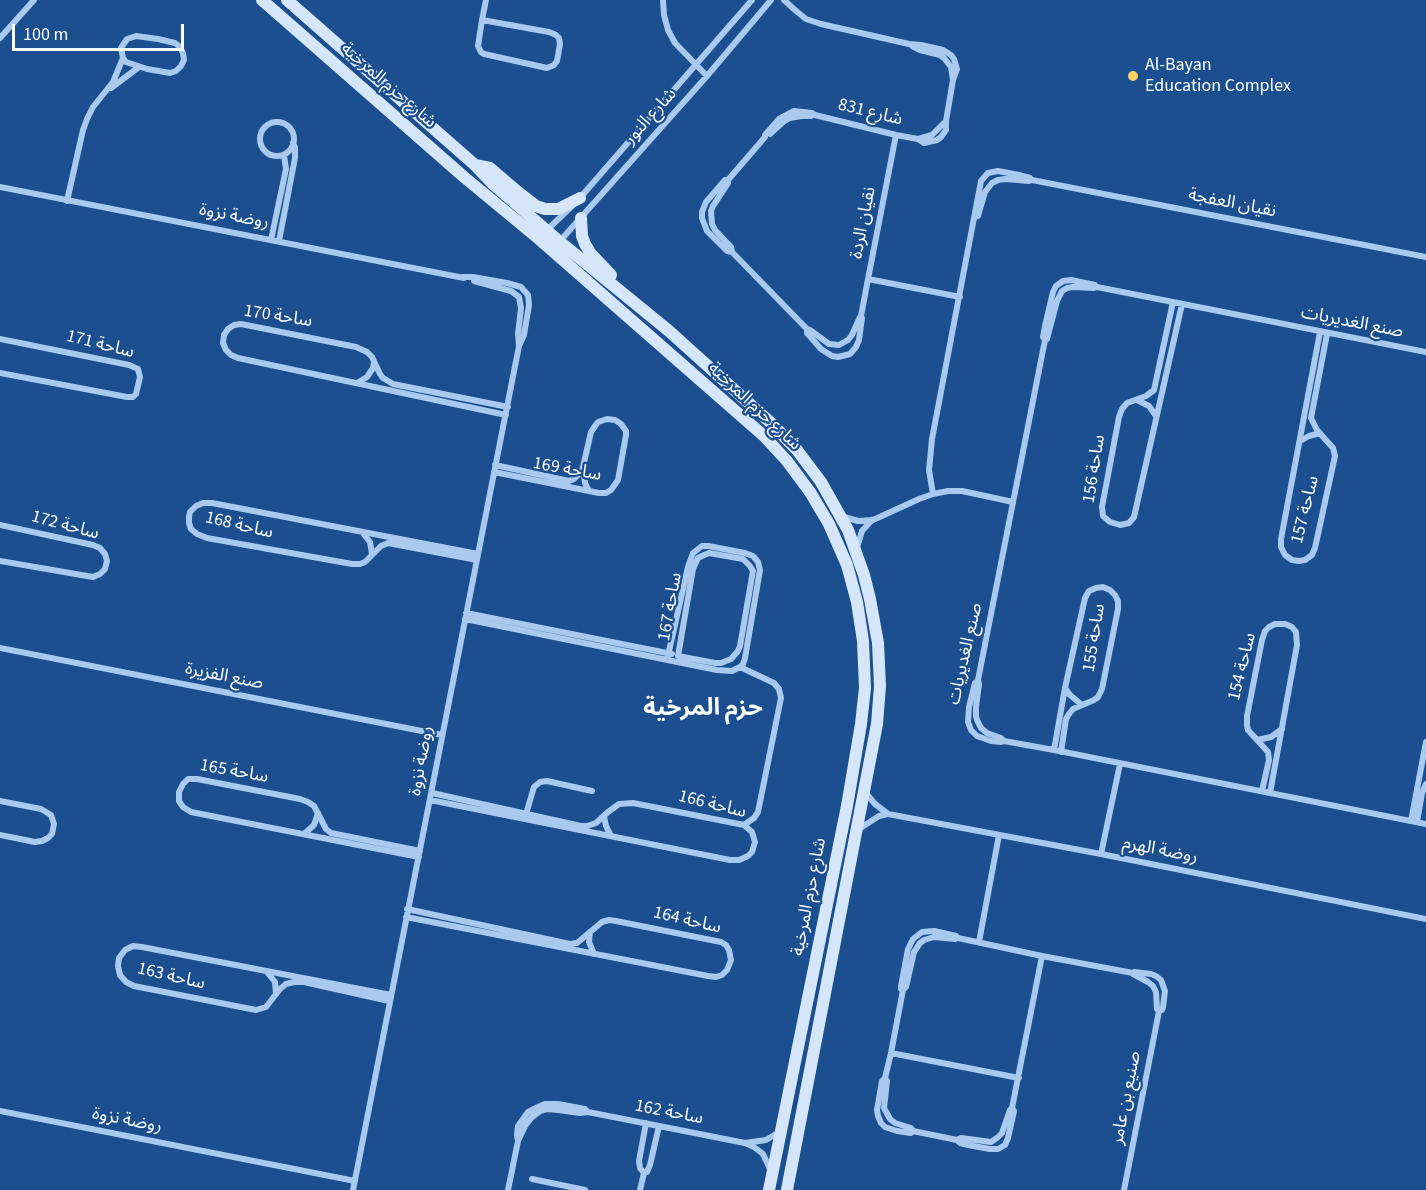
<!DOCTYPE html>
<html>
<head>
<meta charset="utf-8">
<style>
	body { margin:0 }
	#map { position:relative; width:1426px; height:1190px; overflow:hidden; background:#1b4f8f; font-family:"Source Sans 3",sans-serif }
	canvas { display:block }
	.scale { position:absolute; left:12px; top:24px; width:172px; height:27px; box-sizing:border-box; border:3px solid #fff; border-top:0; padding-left:8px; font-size:18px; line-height:21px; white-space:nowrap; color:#fff; -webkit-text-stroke:4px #1b4f8f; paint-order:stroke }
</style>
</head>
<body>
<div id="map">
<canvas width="1426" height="1190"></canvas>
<div class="scale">100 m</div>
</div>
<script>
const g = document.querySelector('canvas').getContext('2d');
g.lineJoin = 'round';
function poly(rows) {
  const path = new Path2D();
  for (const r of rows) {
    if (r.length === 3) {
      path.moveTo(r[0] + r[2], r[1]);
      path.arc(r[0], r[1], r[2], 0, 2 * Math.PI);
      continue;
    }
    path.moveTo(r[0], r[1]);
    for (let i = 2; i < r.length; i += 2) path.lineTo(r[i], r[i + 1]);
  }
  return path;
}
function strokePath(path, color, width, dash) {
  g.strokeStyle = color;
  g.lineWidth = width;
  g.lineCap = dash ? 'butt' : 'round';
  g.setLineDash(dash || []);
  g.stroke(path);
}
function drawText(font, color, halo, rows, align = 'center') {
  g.font = font + ' "Source Sans 3","Noto Sans Arabic",sans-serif';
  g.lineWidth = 4.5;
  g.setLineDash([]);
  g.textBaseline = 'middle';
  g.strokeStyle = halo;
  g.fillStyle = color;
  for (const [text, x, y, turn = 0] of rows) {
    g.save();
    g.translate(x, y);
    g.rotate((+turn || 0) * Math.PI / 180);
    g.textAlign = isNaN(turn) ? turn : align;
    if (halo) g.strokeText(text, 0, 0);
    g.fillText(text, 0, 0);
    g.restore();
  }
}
strokePath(poly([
	[663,0,664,15,668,30,675,43,707,76],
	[784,0,795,10,806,19,821,24,909,44,921,45,943,50,951,55,954,59,957,69,953,80,946,121,946,130,941,137,937,140,924,143,918,139,896,135,815,115,812,113,794,111,779,119,765,135,765,137,728,180,728,183,713,206,711,211,712,224,715,230,731,247,732,252,807,329,807,333,821,349,832,356,838,357,850,354,856,347,859,340,862,318,861,316,868,279,896,135],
	[482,20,549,32,556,35,559,38,560,44,557,61,554,65,547,68,484,54,481,52,478,46,482,20],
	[482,20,486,0],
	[136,36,158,39,175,43,180,47,183,53,184,60,181,66,176,71,170,73,147,69,126,62,123,58,121,48,127,39,136,36],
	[0,38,34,0],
	[912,46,920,50,940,55,944,58,951,67,953,80],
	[111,88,139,67],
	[277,139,17],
	[770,134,783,122,790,118,801,116,811,116],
	[918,139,932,135,946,121],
	[728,180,725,180,706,202,702,212,702,218,707,231,727,251,732,252],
	[0,187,464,278],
	[579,199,752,0],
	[67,201,83,130,87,119,93,107,113,82,123,58],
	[975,217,978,216,985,192,992,183,998,180,1006,179,1029,181,1032,180,1426,257],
	[547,230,572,206],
	[271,240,286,169,284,155],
	[279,241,295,158,295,147,293,143],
	[560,241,707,76,771,0],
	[868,279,960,297],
	[474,281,511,291,519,297,521,308,518,334,519,346],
	[1097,287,1094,288,1073,287,1067,288,1062,291,1057,301,1047,339,1045,340,978,680,975,683,969,707,968,722,971,730,977,736,991,741,1001,742,1004,741,1054,750,1426,824],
	[1173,302,1154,390,1146,396,1127,403,1122,409,1119,417,1102,507,1103,516,1110,522,1120,525,1129,523,1134,517,1182,304],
	[807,329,810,330,829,344,839,345,848,340,852,335,860,317],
	[1320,332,1281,539,1281,547,1285,555,1292,560,1299,561,1305,560,1312,555,1315,548,1335,456,1333,448,1317,430,1311,418,1327,334],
	[0,339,129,365,138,369,140,377,136,394,133,397,127,397,0,373],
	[1045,340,1043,337,1045,326,1053,292,1056,286,1063,281,1071,280,1095,285,1097,287,1426,352],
	[357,383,367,377,373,368,374,362],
	[1137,400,1149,406,1156,416],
	[506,415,238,358,231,355,226,350,223,343,224,335,228,329,234,325,241,324,356,347,367,352,372,357,380,374,383,378,393,384,508,407],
	[1300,441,1309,436,1320,433],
	[583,468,585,483,589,491],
	[494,472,599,493,606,493,611,490,618,480,626,435,626,431,621,424,615,420,607,419,598,422,595,426,591,432,583,467,581,472,574,479,569,481,495,465],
	[933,494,929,470,932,439,981,181,988,173,998,171,1019,175,1030,178,1032,180],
	[841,516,858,521,873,520,919,499,933,494,948,491,962,491,1013,502],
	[0,525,93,545,100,548,105,554,107,561,105,569,100,574,93,577,0,561],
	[362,532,370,542,372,554],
	[857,547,862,531,872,520],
	[709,553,743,559,750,566,753,571,740,646,738,651,731,659,721,663,715,663,678,656,693,569,698,558,704,555,709,553],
	[477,560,388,543,381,546,365,562,360,564,352,564,207,538,197,534,191,529,189,523,189,517,190,512,196,506,203,503,212,503,478,554],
	[466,613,672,654],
	[465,619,717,670,732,671,740,667,743,664,745,658,760,570,758,562,753,556,745,553,708,546,702,546,693,553,688,567,667,660],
	[0,648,442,735],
	[740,667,774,683,779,689,781,698,758,812,754,818,744,825],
	[978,680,979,684,976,707,976,716,977,720,981,728,987,733,1001,738,1004,741],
	[1065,688,1070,695,1082,705],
	[1257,740,1271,737,1282,729],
	[1054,750,1065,688,1085,598,1089,591,1096,588,1103,587,1110,590,1115,595,1118,601,1118,609,1102,689,1098,697,1094,700,1073,709,1069,714,1066,719,1061,752],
	[1262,791,1269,760,1268,752,1248,730,1247,726,1247,716,1262,640,1265,631,1269,627,1275,624,1285,624,1292,627,1296,632,1297,645,1270,793],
	[865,792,875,804,888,814],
	[430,800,730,860,739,860,748,856,752,852,755,842,752,832,744,825,633,803,619,804,608,812,596,823,587,826,581,826,432,793],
	[0,801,41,809,51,815,54,824,52,834,48,838,42,841,35,842,0,835],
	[526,814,534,787,540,782,547,781,592,791],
	[604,816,606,826,611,836],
	[1411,821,1426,742],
	[1417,822,1422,793,1426,784],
	[859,829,879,816,888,814,1101,854,1426,919],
	[304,834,314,825,318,813],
	[1101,854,1120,764],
	[419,857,191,812,183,807,179,801,179,792,183,784,188,779,197,779,300,799,308,802,314,806,326,829,331,833,420,851],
	[406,917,708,976,716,977,722,975,727,970,731,960,729,950,726,945,721,942,616,921,609,920,602,922,577,943,570,944,407,909],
	[590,932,589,942,594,954],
	[979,942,999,835],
	[267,972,275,982,276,994],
	[903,990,906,987,914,952,920,943,924,940,934,937,955,939],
	[389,1001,304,982,294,982,286,984,280,989,266,1007,256,1010,134,986,126,982,120,975,118,966,119,958,125,950,133,946,142,947,391,995],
	[891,1053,1019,1078],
	[885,1078,887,1081,884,1108,890,1119,895,1123,911,1128,913,1131,957,1140,961,1138,991,1142,997,1138,1002,1133,1010,1110,1012,1108,1042,956],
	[0,1111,355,1181],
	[913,1131,911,1133,897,1131,885,1127,881,1123,878,1116,877,1110,882,1081,885,1078,891,1053,903,990,901,989,901,986,908,949,913,939,922,932,934,931,956,936,958,938,1042,956,1133,973,1134,972,1151,974,1156,976,1161,980,1165,991,1163,1007,1162,1010,1159,1011],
	[957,1140,960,1143,968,1145,990,1149,998,1149,1005,1145,1008,1138,1014,1111,1012,1108],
	[518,1141,517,1135,518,1126,528,1112,538,1107,545,1104,558,1104,585,1109,588,1112,745,1143,754,1147,763,1154,770,1169],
	[745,1143,766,1140,781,1131],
	[644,1173,640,1168,639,1161,646,1123],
	[532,1179,585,1190],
	[353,1190,519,346,524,335,529,305,528,295,521,287,507,283,473,277,462,277],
	[508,1190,518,1141,525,1126,532,1117,540,1111,547,1109,558,1110,580,1113,588,1112],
	[640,1190,644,1173,647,1172,650,1165,659,1126],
	[1124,1190,1159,1011,1157,1009,1156,992,1153,986,1148,982,1133,974]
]), '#a9c9ee', 6);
strokePath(poly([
	[262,0,464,177,539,239,764,436,787,461,810,492,829,524,847,565,857,602,863,641,865,688,861,724,847,806,769,1190],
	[287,0,475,165,493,184,560,242,669,331,771,423,797,450,821,482,848,530,864,575,870,599,878,643,880,686,877,724,787,1190],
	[475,165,490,168,518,192,536,206,545,209,558,209,580,198],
	[581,218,582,236,585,244,591,254,611,275]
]), '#d6e6fa', 12);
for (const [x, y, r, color] of [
	[1133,76,6,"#ffd166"]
]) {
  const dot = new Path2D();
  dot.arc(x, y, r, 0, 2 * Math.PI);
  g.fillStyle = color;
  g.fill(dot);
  strokePath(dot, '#1b4f8f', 2);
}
drawText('18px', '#fff', '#1b4f8f', [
	["Al-Bayan",1145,66],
	["Education Complex",1145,87]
], 'left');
drawText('18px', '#fff', '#1b4f8f', [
	["شارع حزم المرخية",388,86,41],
	["شارع 831",870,113,14],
	["شارع النور",651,117,-48],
	["نقيان العفجة",1232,204,11],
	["روضة نزوة",234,217,11],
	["نقيان الردة",864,223,-79],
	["ساحة 170",278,317,9],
	["صنع الغديريات",1352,323,11],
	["ساحة 171",100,345,14],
	["شارع حزم المرخية",754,407,43],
	["ساحة 156",1095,469,-81],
	["ساحة 169",567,470,10],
	["ساحة 157",1306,510,-76],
	["ساحة 172",65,526,15],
	["ساحة 168",239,526,13],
	["ساحة 167",671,607,-80],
	["ساحة 155",1095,638,-81],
	["صنع الغديريات",966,654,-77],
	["ساحة 154",1243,667,-76],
	["صنع الفزيرة",224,677,11],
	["روضة نزوة",422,761,-80],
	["ساحة 165",234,772,10],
	["ساحة 166",712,805,14],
	["روضة الهرم",1160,851,11],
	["شارع حزم المرخية",810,897,-79],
	["ساحة 164",687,921,13],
	["ساحة 163",171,977,13],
	["صنيع بن عامر",1127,1098,-79],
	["ساحة 162",669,1113,11],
	["روضة نزوة",127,1121,11]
]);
drawText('bold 24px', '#fff', '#1b4f8f', [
	["حزم المرخية",703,710]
]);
</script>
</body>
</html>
